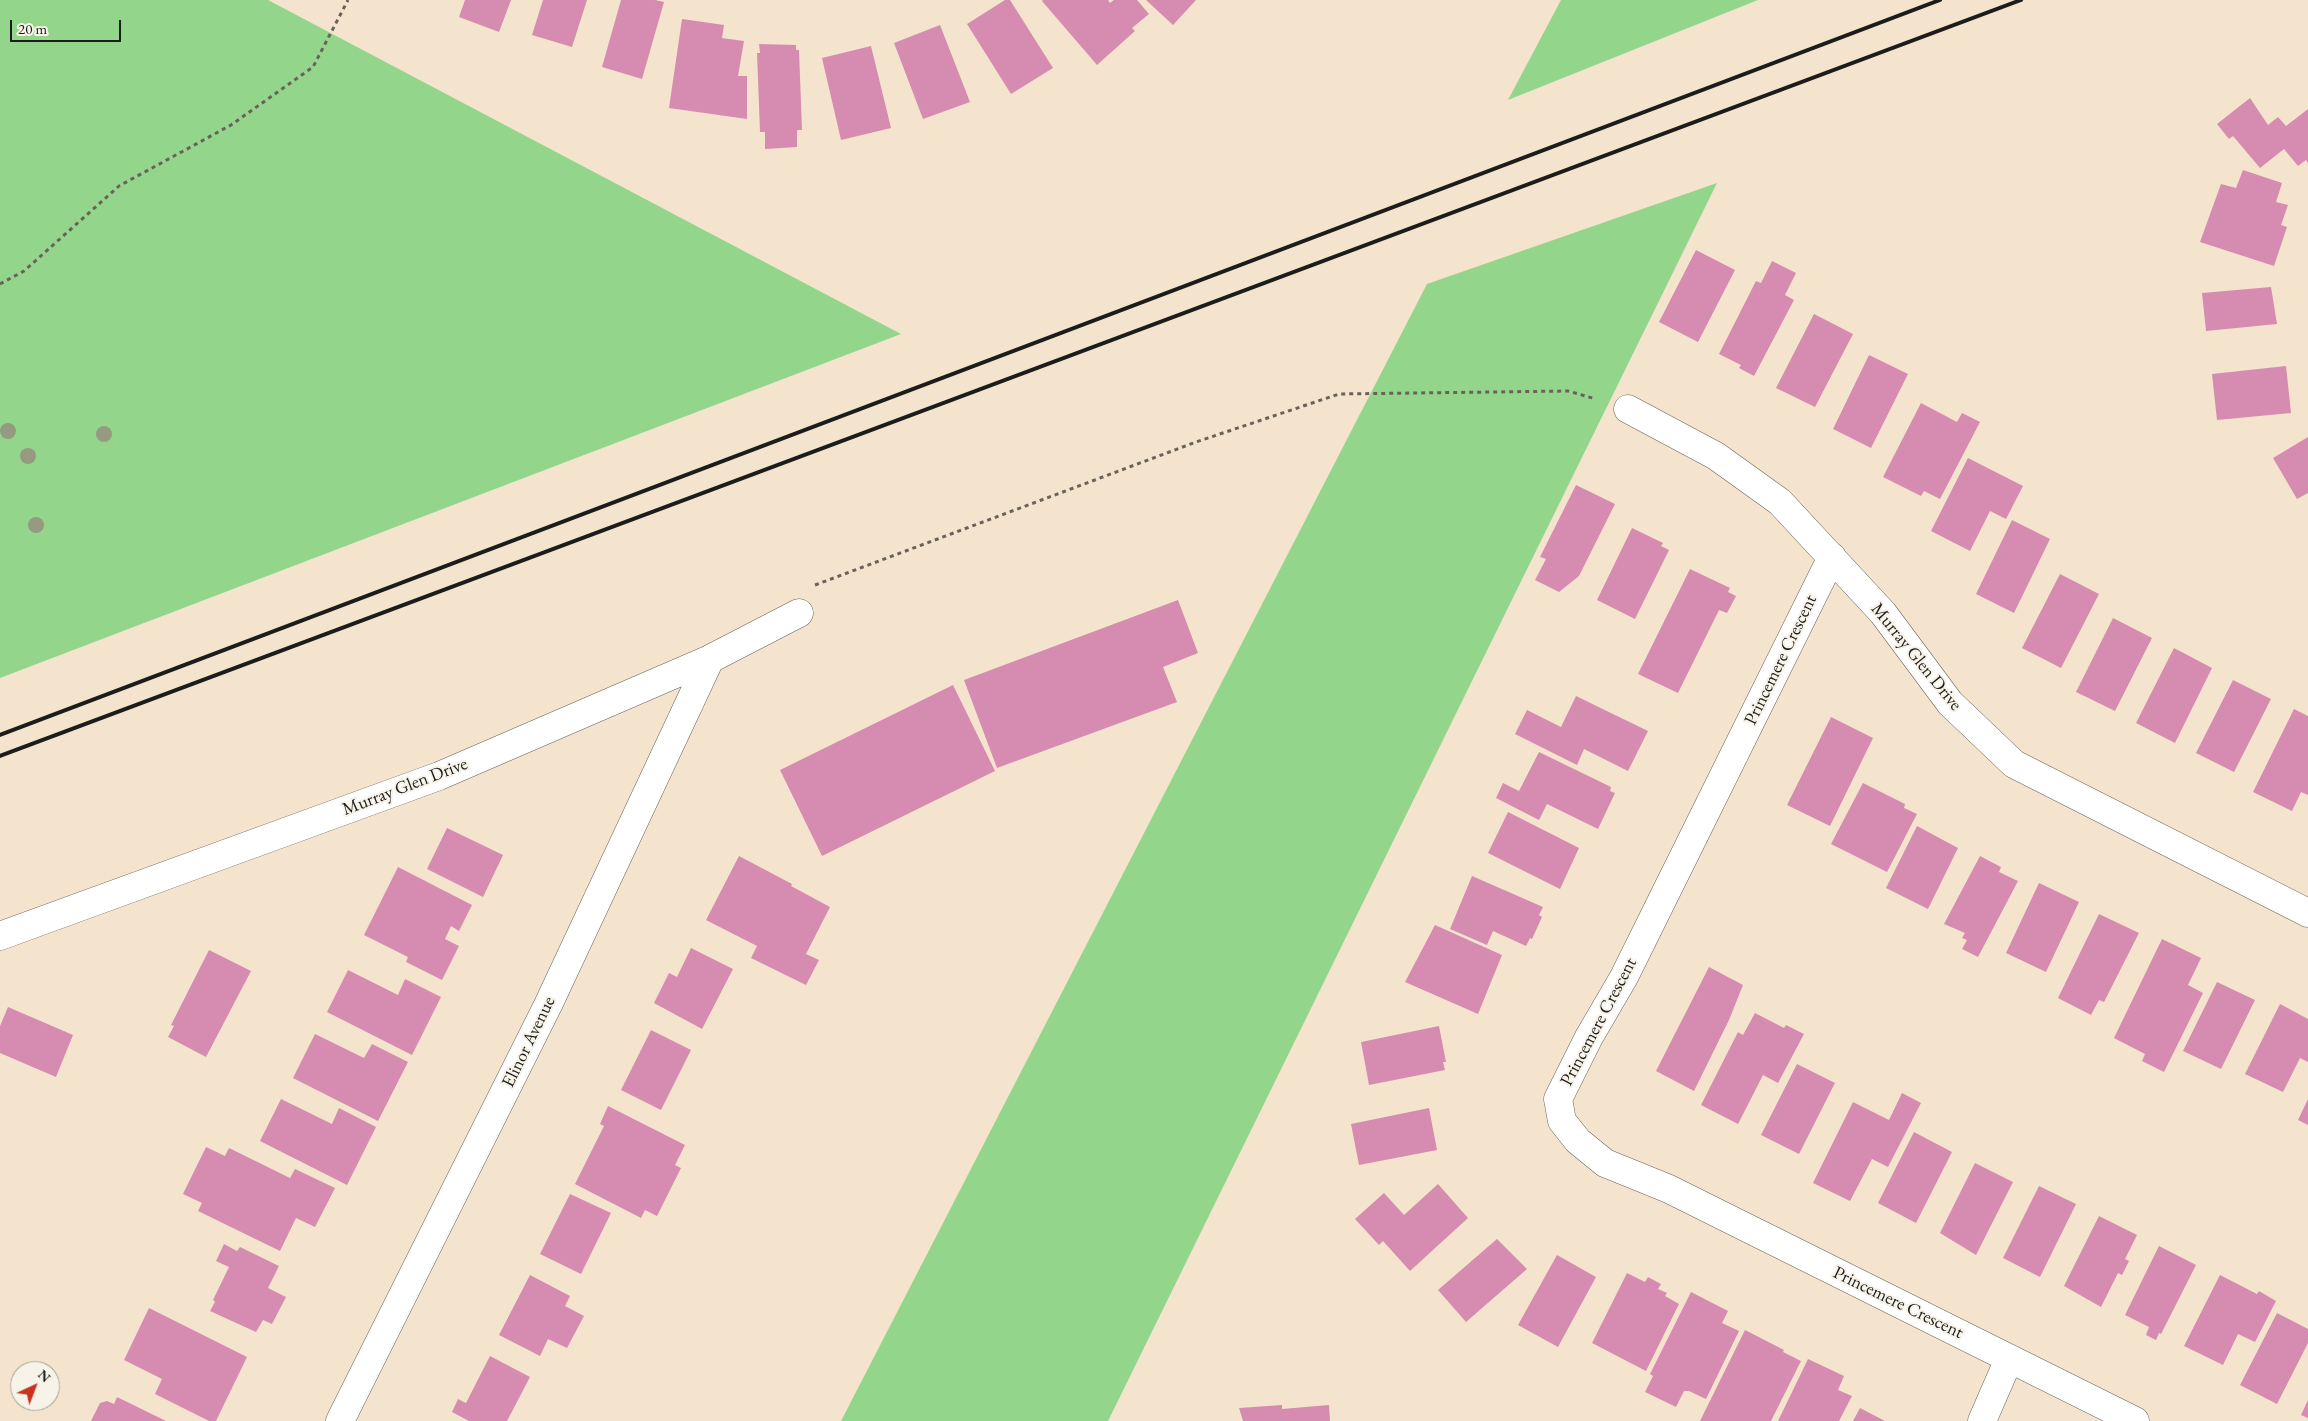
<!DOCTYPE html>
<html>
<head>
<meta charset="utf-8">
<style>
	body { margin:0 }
	#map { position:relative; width:2308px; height:1421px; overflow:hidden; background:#f5e4cd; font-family:"EB Garamond",serif }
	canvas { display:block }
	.north { position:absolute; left:10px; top:1361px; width:50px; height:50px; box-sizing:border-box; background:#f7f3e8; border:1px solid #9f9d96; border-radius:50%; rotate:43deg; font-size:14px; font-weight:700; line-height:20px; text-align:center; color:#1c1c1c }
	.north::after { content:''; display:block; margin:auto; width:18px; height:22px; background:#c8321e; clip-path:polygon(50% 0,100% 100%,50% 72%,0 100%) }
	.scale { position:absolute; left:10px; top:20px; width:111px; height:22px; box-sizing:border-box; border:2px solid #1c1c1c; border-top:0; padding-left:6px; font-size:15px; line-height:18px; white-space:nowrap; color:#1c1c1c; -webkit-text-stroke:4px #f7f3e8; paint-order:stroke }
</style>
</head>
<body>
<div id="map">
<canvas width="2308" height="1421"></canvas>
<div class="north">N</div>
<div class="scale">20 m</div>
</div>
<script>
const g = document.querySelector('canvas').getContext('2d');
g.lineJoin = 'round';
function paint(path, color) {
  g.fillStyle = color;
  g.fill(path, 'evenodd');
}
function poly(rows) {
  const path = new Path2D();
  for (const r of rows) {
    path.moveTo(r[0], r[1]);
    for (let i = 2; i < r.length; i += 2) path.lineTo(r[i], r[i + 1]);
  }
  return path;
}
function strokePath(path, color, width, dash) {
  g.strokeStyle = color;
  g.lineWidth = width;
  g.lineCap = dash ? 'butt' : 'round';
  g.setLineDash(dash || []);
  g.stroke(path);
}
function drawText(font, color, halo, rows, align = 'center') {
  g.font = font + ' "EB Garamond",serif';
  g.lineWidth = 4;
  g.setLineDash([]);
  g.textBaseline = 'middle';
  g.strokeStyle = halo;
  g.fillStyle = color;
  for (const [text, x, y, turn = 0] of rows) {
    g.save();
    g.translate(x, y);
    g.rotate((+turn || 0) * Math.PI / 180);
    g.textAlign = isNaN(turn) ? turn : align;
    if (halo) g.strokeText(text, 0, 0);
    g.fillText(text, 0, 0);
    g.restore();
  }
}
paint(poly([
	[0,0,268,0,901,334,0,678],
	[1561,0,1758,0,1508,100],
	[1717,183,1108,1421,841,1421,1427,284]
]), '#94d58c');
paint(poly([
	[465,0,511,0,499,32,459,17],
	[543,0,587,0,572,47,532,35],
	[621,0,655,0,664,2,642,79,602,67],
	[1005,0,1010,0,1053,68,1011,94,967,24],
	[1043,0,1108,0,1110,3,1114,0,1137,0,1149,14,1132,28,1135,31,1097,65,1042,1],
	[1146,0,1196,0,1173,25],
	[682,19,724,25,722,38,744,41,738,76,747,76,747,119,669,108],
	[940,25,970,102,923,119,894,43],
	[759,44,796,45,796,50,799,50,802,130,797,130,797,147,765,149,765,132,760,132,757,53,760,53],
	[871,46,891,128,841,140,822,58],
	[2250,98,2268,125,2278,117,2286,126,2308,109,2308,163,2306,160,2298,166,2284,149,2260,168,2233,136,2229,139,2217,124],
	[2243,170,2282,183,2276,202,2288,205,2281,225,2287,227,2274,266,2200,242,2221,184,2236,188],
	[1696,250,1735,270,1698,342,1659,322],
	[1772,261,1796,273,1785,295,1794,300,1754,376,1739,368,1741,365,1719,354,1756,281,1761,283],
	[2271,287,2277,324,2206,331,2202,293],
	[1814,314,1853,334,1815,407,1776,388],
	[1869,355,1908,374,1871,448,1833,429],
	[2286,366,2291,413,2217,420,2212,374],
	[1921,403,1957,422,1962,413,1980,422,1940,499,1924,491,1921,496,1883,477],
	[2308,437,2308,493,2297,499,2273,458],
	[1968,458,2023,486,2006,519,1990,511,1970,551,1931,531],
	[1576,485,1615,504,1579,576,1559,592,1535,580,1546,559,1540,557],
	[2012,520,2050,539,2014,613,1976,594],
	[1632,528,1663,543,1661,546,1669,550,1635,619,1597,600],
	[1690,569,1730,588,1728,592,1736,596,1727,613,1719,610,1678,693,1638,674],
	[2060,574,2099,594,2061,668,2022,648],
	[1178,600,1198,653,1163,667,1177,702,997,768,964,680],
	[2113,618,2152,638,2115,711,2076,692],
	[2174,648,2212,668,2175,743,2136,723],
	[2233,680,2271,699,2234,772,2196,753],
	[953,685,995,771,822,856,780,770],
	[1576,696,1648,731,1628,771,1584,749,1577,765,1515,734,1527,710,1561,727],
	[2294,709,2308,716,2308,795,2301,792,2292,811,2253,792],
	[1831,717,1873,738,1830,826,1787,805],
	[1539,752,1611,787,1610,791,1615,793,1598,829,1547,804,1539,820,1496,798,1503,783,1519,791],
	[1863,783,1905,804,1904,808,1917,814,1887,872,1831,844],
	[1508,812,1579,848,1560,889,1488,853],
	[1917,826,1958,848,1928,909,1886,888],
	[447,828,503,855,483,897,427,869],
	[739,856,792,884,791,886,830,907,806,954,819,960,806,985,751,958,757,946,706,920],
	[1980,856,2001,867,1999,872,2018,881,1978,957,1962,949,1967,940,1962,938,1965,933,1944,924],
	[398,867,472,905,459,931,451,926,445,939,459,946,442,980,406,962,408,957,364,935],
	[1472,876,1543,907,1539,915,1542,917,1532,939,1530,938,1526,946,1493,931,1487,945,1450,929],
	[2039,883,2079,902,2046,972,2006,953],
	[2099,914,2139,933,2104,1002,2099,1000,2091,1015,2058,998],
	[1435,925,1502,955,1478,1014,1405,982],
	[2162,939,2201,958,2188,985,2203,993,2164,1072,2142,1061,2145,1054,2114,1038],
	[691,948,733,969,702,1029,654,1003,669,973,677,977],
	[209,950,251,971,206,1057,168,1037,174,1026,171,1025],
	[1709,967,1743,985,1729,1020,1694,1091,1656,1071],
	[348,970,398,995,405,979,441,997,412,1055,327,1012],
	[2217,982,2255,1000,2221,1069,2183,1051],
	[2280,1004,2308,1019,2308,1062,2300,1058,2283,1092,2245,1074],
	[8,1007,73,1035,56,1077,0,1053,0,1026],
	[1755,1013,1784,1028,1786,1025,1804,1034,1778,1083,1763,1075,1738,1124,1701,1105,1738,1032,1743,1035],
	[1439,1026,1446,1062,1443,1062,1445,1070,1369,1085,1361,1042],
	[651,1030,691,1050,661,1110,621,1090],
	[315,1034,364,1058,372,1044,408,1062,378,1121,293,1078],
	[1797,1064,1835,1083,1799,1154,1761,1135],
	[1902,1093,1921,1103,1888,1167,1872,1159,1850,1201,1813,1183,1853,1102,1889,1120],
	[281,1099,332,1124,339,1108,376,1127,347,1185,260,1141],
	[2308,1099,2308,1125,2298,1120],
	[608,1106,685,1145,675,1165,681,1168,657,1216,645,1210,641,1218,575,1184,604,1126,600,1124],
	[1429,1108,1437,1150,1359,1165,1351,1124],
	[1914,1132,1952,1152,1916,1223,1878,1203],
	[206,1147,225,1156,229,1148,290,1178,295,1169,335,1188,315,1227,296,1218,280,1251,198,1211,202,1203,183,1194],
	[1975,1163,2013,1182,1976,1255,1940,1233],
	[1438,1184,1468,1218,1410,1271,1383,1241,1379,1245,1355,1219,1384,1193,1404,1215],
	[2039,1186,2076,1204,2040,1277,2003,1258],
	[570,1194,611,1213,581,1274,540,1254],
	[2099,1216,2137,1235,2125,1259,2129,1261,2122,1275,2118,1273,2101,1307,2064,1286],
	[1497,1239,1527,1269,1466,1322,1438,1290],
	[224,1244,237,1251,240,1247,279,1266,268,1288,286,1297,272,1324,263,1320,256,1332,210,1311,215,1302,213,1300,229,1267,216,1261],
	[2159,1246,2196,1265,2161,1334,2159,1333,2156,1340,2146,1335,2149,1327,2125,1315],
	[1557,1255,1596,1277,1558,1347,1518,1325],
	[1627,1273,1645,1282,1648,1277,1661,1284,1658,1289,1667,1293,1665,1296,1679,1304,1646,1371,1592,1343],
	[530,1275,570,1296,565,1306,584,1316,567,1348,548,1339,540,1356,499,1335],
	[2220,1275,2257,1294,2259,1291,2276,1301,2255,1342,2238,1334,2223,1365,2184,1346],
	[1691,1292,1728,1311,1722,1323,1739,1331,1706,1399,1689,1391,1684,1391,1676,1407,1645,1392,1653,1376,1650,1374],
	[149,1308,247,1357,216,1421,209,1421,155,1394,162,1379,124,1360],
	[2277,1313,2308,1329,2308,1343,2277,1404,2240,1385],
	[1745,1330,1784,1350,1783,1352,1801,1361,1771,1421,1700,1421],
	[490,1356,530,1377,507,1421,469,1421,452,1412,458,1399,466,1403],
	[1808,1359,1844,1376,1838,1390,1852,1396,1839,1421,1778,1421],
	[117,1397,166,1421,91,1421,100,1403,107,1401,114,1404],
	[2308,1400,2308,1418,2301,1415],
	[1282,1405,1282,1409,1329,1405,1330,1421,1243,1421,1239,1408],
	[1860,1408,1885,1421,1853,1421]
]), '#d58cb0');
const minor = poly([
	[1628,409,1716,456,1780,502,1883,613,1950,703,2014,764,2308,913],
	[1832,557,1624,977,1589,1037,1558,1099,1562,1121,1578,1141,1605,1163,1669,1189,2135,1421],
	[0,936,439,776,710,659,799,613],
	[340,1421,548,1005,710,659],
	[1982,1421,2009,1359]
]);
strokePath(minor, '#68625a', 29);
strokePath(poly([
	[0,284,24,271,119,186,231,125,313,67,348,0],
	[815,585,1196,442,1339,394,1568,391,1596,399]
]), '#68625a', 3, [4, 4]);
strokePath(minor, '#fff', 28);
strokePath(poly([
	[0,735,1940,0],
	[0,756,2021,0]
]), '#1c1c1c', 4);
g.fillStyle = '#959a81';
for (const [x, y] of [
	[8,431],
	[104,434],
	[28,456],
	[36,525]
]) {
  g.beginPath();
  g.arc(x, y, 8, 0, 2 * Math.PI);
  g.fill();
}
drawText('18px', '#1c1c1c', '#f7f3e8', [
	["Murray Glen Drive",1916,657,51],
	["Princemere Crescent",1781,660,-64],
	["Murray Glen Drive",405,787,-21],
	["Princemere Crescent",1599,1022,-62],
	["Elinor Avenue",529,1042,-64],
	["Princemere Crescent",1898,1303,26]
]);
</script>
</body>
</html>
